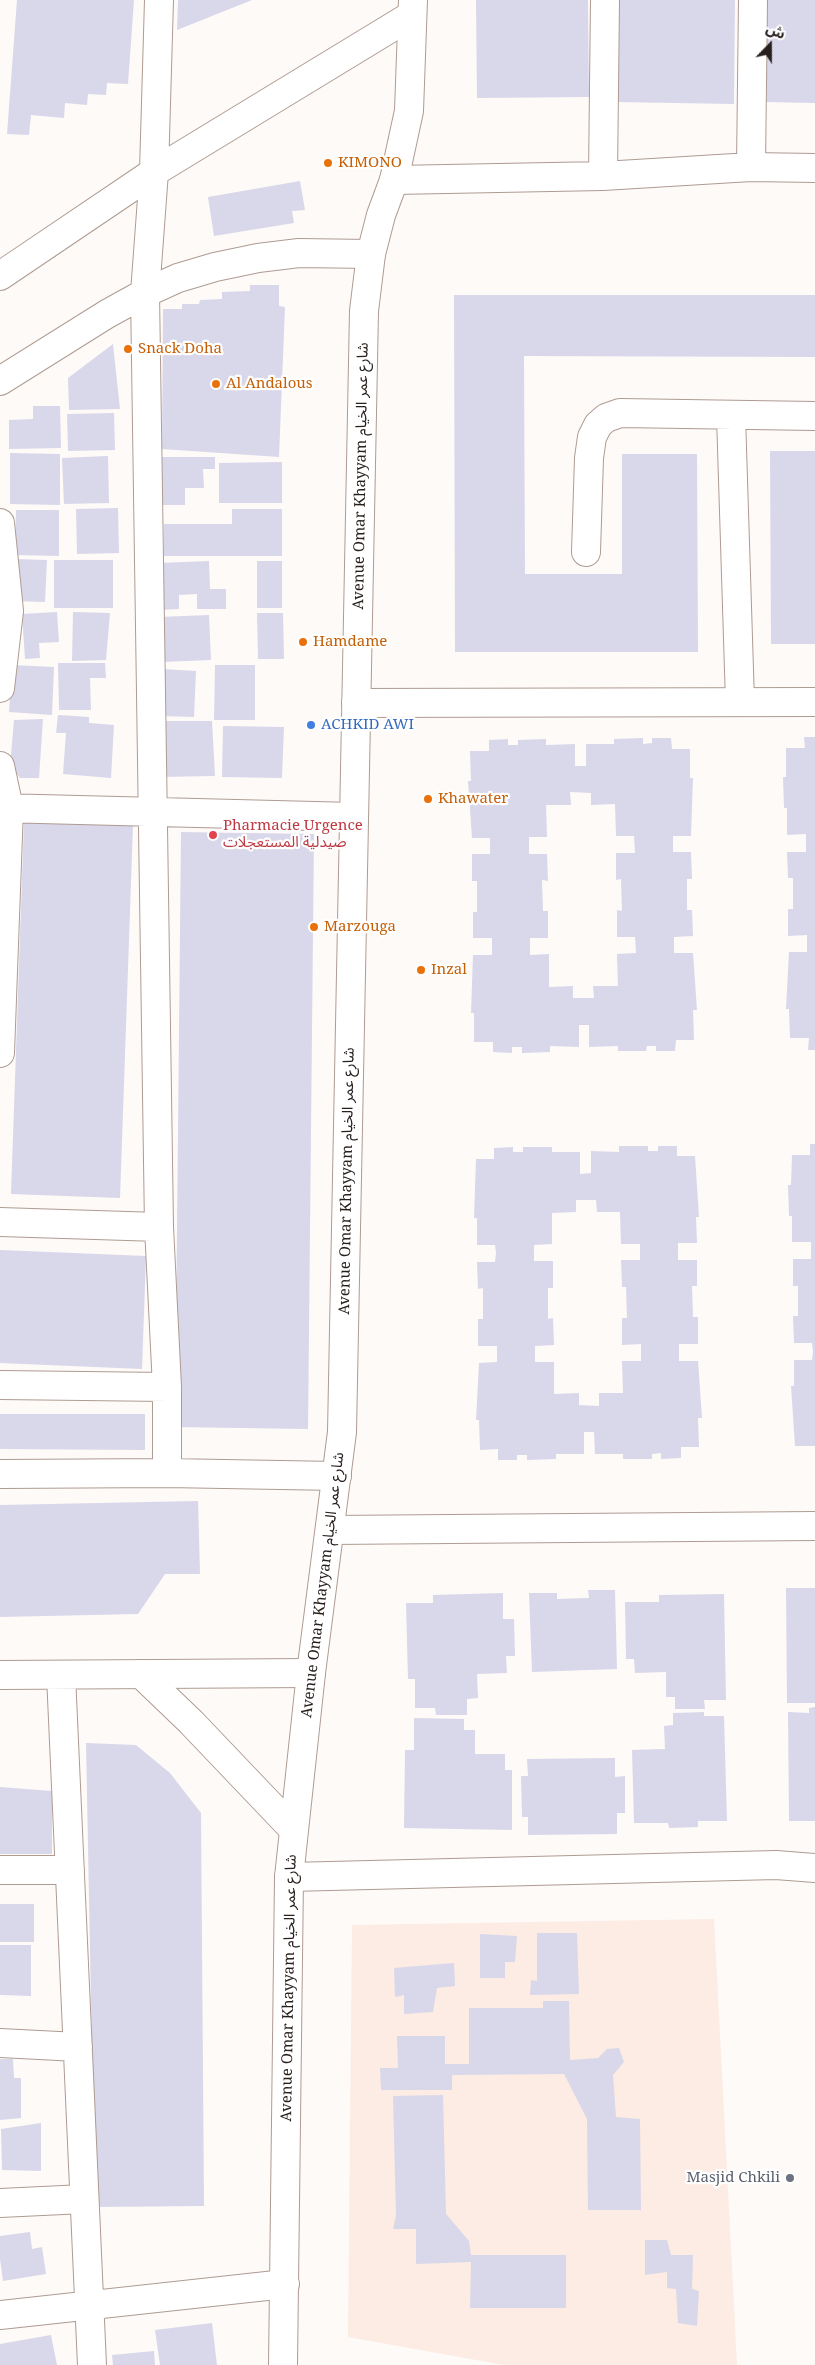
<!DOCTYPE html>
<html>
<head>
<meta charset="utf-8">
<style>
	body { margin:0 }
	#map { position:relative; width:815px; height:2365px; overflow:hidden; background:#fefaf8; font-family:"Noto Serif","Noto Sans Arabic",serif }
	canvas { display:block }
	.north { position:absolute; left:745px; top:20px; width:50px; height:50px; -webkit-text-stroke:4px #fff; paint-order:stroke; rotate:22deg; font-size:14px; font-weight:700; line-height:20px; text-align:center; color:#27201d }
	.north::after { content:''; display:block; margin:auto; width:18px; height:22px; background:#27201d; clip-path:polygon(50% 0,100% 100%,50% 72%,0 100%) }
</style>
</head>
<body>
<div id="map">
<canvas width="815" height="2365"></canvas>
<div class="north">ش</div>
</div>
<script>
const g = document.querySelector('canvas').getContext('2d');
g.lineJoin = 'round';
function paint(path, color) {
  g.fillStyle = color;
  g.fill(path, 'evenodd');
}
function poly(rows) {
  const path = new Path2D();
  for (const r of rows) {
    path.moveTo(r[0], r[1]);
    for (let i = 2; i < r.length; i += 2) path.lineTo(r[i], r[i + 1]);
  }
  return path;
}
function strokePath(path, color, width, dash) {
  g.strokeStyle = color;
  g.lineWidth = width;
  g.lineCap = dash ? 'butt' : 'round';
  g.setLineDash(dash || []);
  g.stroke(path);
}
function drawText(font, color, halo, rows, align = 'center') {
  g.font = font + ' "Noto Serif","Noto Sans Arabic",serif';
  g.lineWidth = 4.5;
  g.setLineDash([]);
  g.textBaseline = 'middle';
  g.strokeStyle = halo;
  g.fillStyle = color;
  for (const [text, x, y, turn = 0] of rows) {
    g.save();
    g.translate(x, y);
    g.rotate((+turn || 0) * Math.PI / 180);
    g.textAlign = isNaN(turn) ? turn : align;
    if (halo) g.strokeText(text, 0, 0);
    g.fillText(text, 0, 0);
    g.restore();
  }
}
paint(poly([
	[714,1919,737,2365,504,2365,348,2337,352,1925]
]), '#fcece3');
paint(poly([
	[17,0,134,0,128,84,107,83,106,95,88,94,87,105,65,103,64,118,31,115,29,135,7,134],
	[178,0,252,0,177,30],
	[476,0,588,0,589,97,477,98],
	[619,0,735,0,734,104,617,102],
	[766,0,815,0,815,103,764,102],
	[300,181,305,210,292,211,294,223,214,236,208,197],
	[250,285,279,285,279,306,285,307,279,457,162,449,163,309,182,309,182,304,199,304,200,300,222,299,222,292,250,291],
	[454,295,815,295,815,357,524,356,525,574,622,574,622,454,697,454,698,652,455,652],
	[113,344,120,409,69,410,68,378],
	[33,406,60,406,61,448,9,449,9,420,33,419],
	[114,413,115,450,68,451,67,414],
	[770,451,815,451,815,644,771,644],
	[10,453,60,454,60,505,10,504],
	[108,456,109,503,64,504,62,458],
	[161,457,215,457,215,469,203,469,204,488,185,488,185,505,162,505],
	[282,462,282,503,219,503,219,463],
	[118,508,119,553,77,554,76,509],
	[232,509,282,509,282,556,164,556,164,524,232,524],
	[16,510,59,510,59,556,15,555],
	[14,559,47,560,45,602,13,601],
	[54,560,113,560,113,608,54,608],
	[209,561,210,589,226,589,226,609,197,609,197,594,179,595,179,609,160,610,159,563],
	[257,561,282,561,282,608,257,608],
	[57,612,59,642,39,643,40,658,25,659,22,614],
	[73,612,110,613,106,660,72,661],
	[257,613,283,613,284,659,258,659],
	[209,615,211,660,161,662,159,617],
	[58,663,105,663,106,678,90,678,91,710,59,710],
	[12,665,54,667,52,715,9,712],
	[215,665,255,665,255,720,214,720],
	[161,669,196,671,194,717,160,716],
	[58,715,89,717,89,723,114,725,111,778,63,774,66,733,56,733],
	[43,719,39,778,20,778,10,766,14,720],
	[158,721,212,721,215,776,159,777],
	[223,726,284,727,282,778,222,777],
	[804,737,815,737,815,1050,808,1050,809,1038,790,1038,789,1009,786,1009,789,952,807,952,807,935,788,936,788,909,793,909,793,878,788,878,787,852,806,852,806,834,787,835,787,808,784,808,783,777,786,777,786,748,805,748],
	[643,738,643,744,652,743,652,738,671,738,672,749,690,749,690,778,693,778,691,836,673,836,673,852,691,852,692,879,687,879,687,910,692,910,693,936,674,937,674,953,693,953,697,1010,693,1010,694,1040,676,1040,675,1051,656,1051,656,1046,647,1046,646,1051,618,1051,618,1046,589,1047,589,1025,579,1025,579,1047,550,1046,550,1052,522,1053,522,1047,512,1047,512,1053,493,1052,493,1042,474,1042,474,1013,471,1013,473,955,492,955,492,938,473,938,473,912,477,912,477,881,472,881,472,854,490,854,490,838,472,838,468,781,471,781,470,751,489,751,489,740,508,739,508,745,518,745,518,740,546,739,546,745,575,744,575,766,586,766,586,744,614,744,614,739],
	[570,792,591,793,591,805,615,804,616,836,634,836,635,853,616,853,616,880,621,879,622,911,617,910,617,937,635,937,636,953,617,954,618,986,593,986,594,998,573,998,573,986,549,987,549,954,530,955,530,938,548,938,548,911,543,911,542,880,548,881,547,854,529,854,529,837,547,837,546,805,571,805],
	[24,821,133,825,120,1198,11,1194],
	[181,832,314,834,308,1429,175,1427],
	[810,1144,815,1144,815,1446,795,1446,791,1386,794,1386,794,1360,812,1360,813,1351,812,1343,794,1343,793,1316,798,1316,798,1286,793,1286,793,1259,811,1259,811,1242,792,1242,792,1216,789,1216,788,1185,791,1185,792,1155,810,1155],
	[619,1146,648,1146,648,1151,658,1151,658,1146,677,1146,677,1156,695,1156,699,1217,696,1217,697,1243,678,1243,678,1260,697,1260,697,1286,692,1286,693,1317,698,1317,698,1344,679,1344,679,1361,698,1361,702,1418,698,1418,699,1447,681,1447,681,1458,661,1459,661,1453,652,1454,652,1459,623,1459,623,1454,595,1454,594,1432,584,1432,584,1454,556,1454,556,1459,527,1460,527,1455,517,1455,517,1460,498,1460,498,1449,480,1450,479,1420,476,1420,479,1363,497,1362,497,1346,478,1346,478,1319,483,1319,483,1288,478,1289,477,1262,495,1262,496,1253,495,1245,477,1245,477,1218,474,1218,476,1159,494,1159,494,1148,513,1147,513,1152,523,1152,523,1147,552,1147,552,1152,580,1152,580,1174,591,1173,591,1151,619,1152],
	[576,1200,596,1200,597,1212,620,1212,621,1244,640,1244,640,1260,621,1260,622,1287,626,1287,627,1318,622,1318,622,1345,641,1344,641,1361,622,1361,623,1393,599,1393,599,1406,579,1405,579,1393,554,1394,554,1362,535,1362,535,1346,554,1345,553,1318,548,1319,548,1288,553,1288,553,1261,534,1261,534,1245,552,1244,552,1213,576,1212],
	[0,1250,146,1256,142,1369,0,1363],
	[0,1414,145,1414,145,1450,0,1449],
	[198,1501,200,1574,165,1574,138,1614,0,1617,0,1505],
	[786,1588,815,1588,815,1703,787,1703],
	[588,1590,615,1590,617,1669,532,1672,529,1593,557,1593,557,1599,589,1598],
	[503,1593,503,1619,514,1619,515,1656,506,1656,507,1673,477,1674,478,1698,467,1699,467,1715,436,1715,435,1708,415,1708,415,1679,408,1679,406,1603,433,1603,433,1595],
	[724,1594,726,1700,704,1700,705,1709,675,1709,675,1697,666,1697,666,1672,635,1673,634,1659,626,1659,625,1602,659,1602,659,1595],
	[815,1707,815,1821,789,1821,788,1712,809,1713,809,1708],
	[704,1712,704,1716,724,1716,727,1821,698,1821,698,1827,669,1828,668,1823,634,1823,632,1750,665,1749,664,1726,673,1725,673,1713],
	[414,1718,464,1719,464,1730,475,1730,475,1754,505,1754,505,1770,512,1770,512,1830,404,1828,405,1750,414,1750],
	[86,1743,136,1745,170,1773,201,1813,204,2206,95,2207],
	[615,1758,615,1777,625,1776,625,1813,617,1813,617,1834,528,1835,528,1817,522,1817,521,1776,528,1776,527,1759],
	[0,1787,52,1791,52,1854,0,1854],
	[0,1904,34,1904,34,1942,0,1942],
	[537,1933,577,1933,579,1994,530,1995,531,1980,537,1981],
	[480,1934,517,1936,515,1962,505,1962,505,1978,480,1978],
	[0,1945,31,1945,31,1996,0,1995],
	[454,1963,455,1986,437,1988,433,2012,404,2014,404,1995,395,1997,394,1968],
	[543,2001,569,2001,570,2060,598,2058,607,2049,619,2048,624,2062,613,2075,616,2117,640,2119,641,2210,588,2210,587,2119,564,2074,452,2075,452,2090,381,2090,380,2068,398,2068,397,2036,445,2036,445,2064,469,2064,469,2008,543,2008],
	[0,2059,13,2059,14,2078,21,2078,21,2118,0,2120],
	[443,2095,446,2214,469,2241,471,2255,566,2255,566,2308,470,2308,471,2262,416,2264,416,2229,393,2229,396,2216,393,2096],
	[41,2123,41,2171,2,2170,1,2129],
	[30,2232,32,2249,42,2247,46,2274,3,2281,0,2259,0,2236],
	[645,2240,667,2240,671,2255,693,2255,692,2289,699,2291,697,2326,678,2323,676,2289,667,2288,667,2272,645,2275],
	[212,2323,217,2365,160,2365,155,2330],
	[51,2335,57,2365,0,2365,0,2344],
	[154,2351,155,2365,113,2365,112,2355]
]), '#d9d7ea');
const minor = poly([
	[159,0,154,172,145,293,159,1227,167,1387,167,1473],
	[751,167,753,0],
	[603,176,605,0],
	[394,180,603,176,751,167,815,168],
	[0,276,154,172,412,15],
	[0,381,107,314,145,293,178,278,215,267,258,258,299,253,371,254],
	[731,416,740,702],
	[0,523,9,611,0,688],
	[586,552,589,458,592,437,598,425,606,418,620,413,815,416],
	[356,703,815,702],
	[0,766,9,808,0,1053],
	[0,808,354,817],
	[0,1222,159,1227],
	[0,1385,167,1387],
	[0,1474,167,1473,337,1476],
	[330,1530,815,1526],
	[0,1675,311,1673],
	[61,1675,92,2365],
	[0,1870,70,1870],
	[289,1877,776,1865,815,1868],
	[0,2043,78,2047],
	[0,2203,84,2199],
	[0,2315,285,2284]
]);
const tertiary = poly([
	[141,1674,191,1722,293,1829],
	[283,2365,289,1877,311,1673,342,1432,364,311,371,254,381,215,394,180,409,111,413,0]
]);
strokePath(minor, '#ae9b92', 30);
strokePath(tertiary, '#ae9b92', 30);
strokePath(minor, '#fff', 28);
strokePath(tertiary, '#fff', 28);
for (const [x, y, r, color] of [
	[328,163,5,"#e8710a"],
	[128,349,5,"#e8710a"],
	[216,384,5,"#e8710a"],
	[303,642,5,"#e8710a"],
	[311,725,5,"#3f7fe0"],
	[428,799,5,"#e8710a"],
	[213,835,5,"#e0444e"],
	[314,927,5,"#e8710a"],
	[421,970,5,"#e8710a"],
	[790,2178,5,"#6b7280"]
]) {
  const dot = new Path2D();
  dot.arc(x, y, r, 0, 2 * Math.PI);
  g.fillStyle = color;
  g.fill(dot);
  strokePath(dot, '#fff', 2);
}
drawText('15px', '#c56008', '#fff', [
	["KIMONO",338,163],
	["Snack Doha",138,349],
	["Al Andalous",226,384],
	["Hamdame",313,642],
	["Khawater",438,799],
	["Marzouga",324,927],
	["Inzal",431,970]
], 'left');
drawText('15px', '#27201d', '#fff', [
	["Avenue Omar Khayyam شارع عمر الخيام",361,476,-89],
	["Avenue Omar Khayyam شارع عمر الخيام",347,1181,-89],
	["Avenue Omar Khayyam شارع عمر الخيام",323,1585,-83],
	["Avenue Omar Khayyam شارع عمر الخيام",289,1988,-89]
]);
drawText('15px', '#366cbe', '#fff', [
	["ACHKID AWI",321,725]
], 'left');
drawText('15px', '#be3a42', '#fff', [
	["Pharmacie Urgence",223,826],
	["صيدلية المستعجلات",223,843]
], 'left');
drawText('15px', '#5b616d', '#fff', [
	["Masjid Chkili",780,2178]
], 'right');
</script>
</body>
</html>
